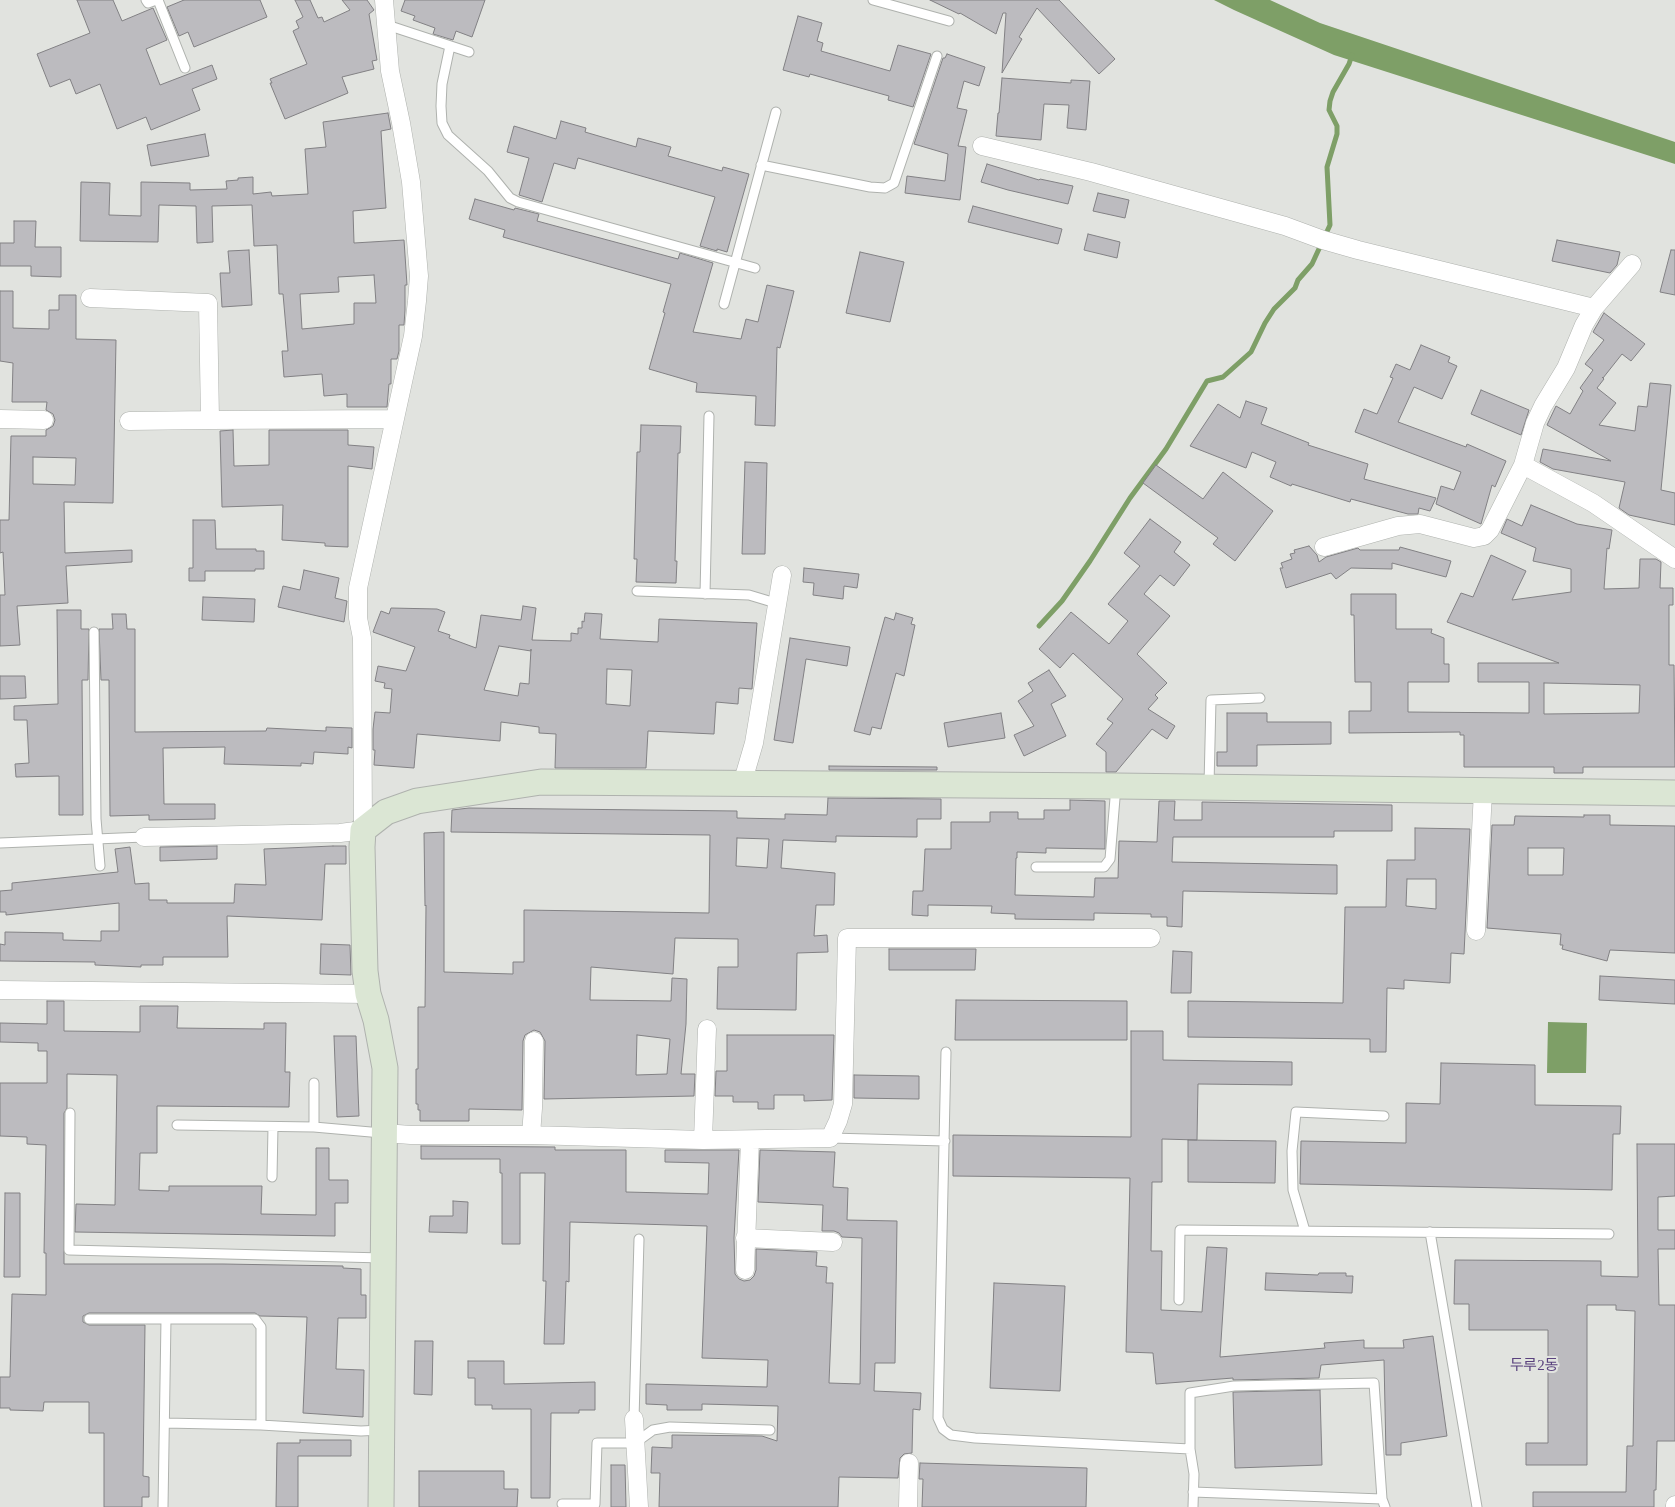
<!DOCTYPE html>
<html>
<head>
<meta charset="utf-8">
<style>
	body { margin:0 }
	canvas { display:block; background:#e1e3df }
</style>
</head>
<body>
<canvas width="1675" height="1507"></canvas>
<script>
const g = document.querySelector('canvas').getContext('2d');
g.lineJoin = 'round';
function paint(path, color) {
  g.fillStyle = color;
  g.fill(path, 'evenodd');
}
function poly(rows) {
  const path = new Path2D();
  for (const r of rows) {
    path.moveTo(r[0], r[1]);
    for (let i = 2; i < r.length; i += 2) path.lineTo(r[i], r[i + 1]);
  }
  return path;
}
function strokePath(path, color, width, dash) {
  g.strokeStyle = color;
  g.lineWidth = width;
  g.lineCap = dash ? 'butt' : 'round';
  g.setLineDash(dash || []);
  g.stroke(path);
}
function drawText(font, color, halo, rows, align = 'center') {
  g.font = font + ' "Times New Roman","Noto Sans KR",serif';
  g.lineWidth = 4;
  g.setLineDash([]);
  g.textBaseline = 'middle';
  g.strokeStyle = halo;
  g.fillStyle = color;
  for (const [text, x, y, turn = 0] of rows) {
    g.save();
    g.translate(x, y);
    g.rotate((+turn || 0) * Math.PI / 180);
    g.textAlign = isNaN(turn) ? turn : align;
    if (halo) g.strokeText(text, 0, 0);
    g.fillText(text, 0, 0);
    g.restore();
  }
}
paint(poly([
	[1214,0,1270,0,1320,23,1675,142,1675,164,1334,55,1234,10],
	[1548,1022,1587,1023,1586,1073,1547,1073]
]), '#7e9f67');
strokePath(poly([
	[1039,626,1062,601,1090,561,1130,498,1166,449,1207,381,1223,377,1251,352,1265,323,1274,309,1295,288,1298,280,1312,264,1330,225,1327,167,1337,134,1337,126,1329,110,1330,101,1333,92,1349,64,1352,55]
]), '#7e9f67', 5);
const building = poly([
	[77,0,113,0,122,21,153,8,167,40,146,49,160,85,212,65,217,79,192,89,200,110,151,130,146,117,117,129,100,84,76,94,70,79,50,87,37,54,90,33,77,0],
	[184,0,260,0,267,17,194,47,188,32,179,36,167,7,184,0],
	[295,0,310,0,318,18,322,17,324,22,350,10,342,0,367,0,374,10,369,14,377,60,372,61,374,69,342,77,348,93,285,119,270,83,272,83,270,79,307,64,293,31,299,28,296,21,303,17,295,0],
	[405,0,485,0,472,37,456,31,453,40,433,34,435,28,413,20,415,16,401,11,405,0],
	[930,0,1059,0,1115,59,1099,74,1037,8,1019,37,1022,39,1002,73,1006,13,1003,13,996,34,960,13,959,14,930,0],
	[798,16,822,23,817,41,823,43,821,51,890,71,898,45,931,54,913,107,888,100,889,96,810,74,809,77,783,70,798,16],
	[947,54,985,67,979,86,964,81,957,108,967,110,958,146,966,147,960,200,905,193,907,176,945,181,948,154,914,144,943,58,945,58,947,54],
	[1002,78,1071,83,1071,80,1090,81,1086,130,1067,128,1069,105,1044,104,1041,140,996,136,998,113,999,113,1002,78],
	[388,113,391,129,381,131,386,208,353,211,354,243,404,240,407,285,405,285,405,310,404,325,399,325,399,351,397,359,391,359,391,384,389,384,387,407,347,407,347,394,324,396,322,374,284,377,282,351,288,351,283,294,279,294,277,245,254,246,252,205,212,206,213,242,197,243,196,206,159,205,158,242,80,241,81,182,110,183,109,215,141,216,141,182,190,183,190,190,227,189,226,181,238,180,238,178,253,177,253,194,271,192,272,196,308,194,305,149,326,147,323,122,388,113],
	[374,275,376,303,354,303,354,324,302,329,300,294,339,292,338,277,374,275],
	[561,121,586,128,585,132,636,147,638,138,671,147,668,156,722,171,723,167,749,174,727,252,717,249,717,251,700,246,715,197,578,158,575,169,554,163,542,202,519,195,529,158,507,152,514,126,556,139,561,121],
	[205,134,209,156,151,166,147,145,205,134],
	[987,164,1039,180,1040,179,1073,186,1068,204,1008,190,981,182,987,164],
	[1098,193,1129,200,1125,218,1093,211,1098,193],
	[475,199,514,210,515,208,539,214,537,221,678,259,680,253,713,263,693,332,741,339,746,319,758,322,767,285,794,291,780,348,777,347,775,426,755,425,756,396,696,392,697,383,649,369,665,313,663,312,671,284,503,237,505,230,469,219,475,199],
	[973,206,1062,229,1058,244,968,222,973,206],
	[14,221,36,221,35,247,61,247,61,277,31,276,31,266,0,266,0,243,14,243,14,221],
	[1088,234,1120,242,1117,258,1084,250,1088,234],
	[1557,240,1620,252,1617,265,1610,273,1552,261,1557,240],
	[249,250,252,305,222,307,220,273,230,273,228,251,249,250],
	[1671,250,1675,250,1675,295,1660,292,1671,250],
	[860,252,904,262,890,322,846,313,860,252],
	[0,291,13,291,13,328,49,329,49,310,59,310,59,295,76,295,76,339,116,340,113,503,64,502,65,553,132,550,132,562,66,566,68,603,17,606,20,645,0,646,0,595,5,595,3,552,0,553,0,520,9,520,11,436,46,436,46,430,53,426,55,420,53,414,46,410,47,402,12,402,13,363,0,361,0,291],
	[33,457,76,458,75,485,33,484,33,457],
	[1604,313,1645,344,1631,361,1622,354,1603,378,1602,377,1604,379,1597,388,1616,403,1599,425,1635,431,1638,406,1647,407,1650,383,1671,385,1661,490,1675,493,1675,525,1629,515,1619,508,1625,482,1553,469,1540,462,1543,449,1611,461,1547,425,1556,406,1570,414,1583,391,1580,388,1593,370,1585,364,1604,340,1593,332,1604,313],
	[1421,345,1450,357,1448,362,1457,366,1442,399,1414,387,1398,422,1466,447,1467,444,1506,461,1495,487,1492,485,1481,524,1436,504,1441,486,1454,490,1461,472,1355,432,1364,409,1377,414,1393,378,1390,377,1396,364,1410,370,1421,345],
	[1481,390,1529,410,1521,435,1471,414,1481,390],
	[1246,401,1267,408,1261,424,1309,443,1308,445,1368,464,1364,479,1436,498,1430,511,1419,508,1418,514,1408,514,1351,499,1350,502,1292,484,1291,486,1270,477,1276,462,1252,452,1246,468,1190,446,1218,404,1240,418,1246,401],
	[641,425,681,426,680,453,678,453,675,561,677,561,676,583,636,582,637,559,634,559,637,452,640,452,641,425],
	[233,430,234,466,269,465,269,430,348,430,348,445,374,447,372,469,348,466,348,547,325,546,325,543,282,540,283,505,222,507,220,431,233,430],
	[745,462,767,463,765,554,742,554,745,462],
	[1156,465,1203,499,1223,472,1273,511,1235,561,1213,544,1218,538,1143,483,1156,465],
	[1531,505,1577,524,1612,530,1609,549,1607,548,1604,589,1639,588,1640,559,1656,559,1661,562,1660,588,1673,588,1673,605,1669,605,1669,665,1674,665,1675,767,1583,767,1583,773,1554,773,1554,767,1464,767,1464,735,1460,735,1460,732,1349,733,1349,711,1371,711,1371,682,1355,682,1354,615,1351,615,1351,594,1396,594,1396,629,1432,629,1431,633,1444,638,1444,664,1449,664,1449,682,1408,682,1408,712,1529,713,1529,682,1478,682,1478,663,1559,663,1447,622,1461,593,1473,597,1491,555,1526,571,1512,600,1571,592,1571,569,1533,561,1536,548,1501,533,1507,519,1522,526,1531,505],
	[1544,683,1640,685,1639,713,1544,714,1544,683],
	[1150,519,1181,542,1174,552,1190,565,1174,586,1160,575,1144,594,1170,616,1137,654,1167,683,1155,695,1158,698,1148,709,1175,726,1167,739,1152,729,1116,772,1106,772,1106,752,1096,744,1113,723,1107,719,1123,699,1073,653,1060,668,1039,649,1071,612,1109,644,1128,621,1108,604,1140,566,1124,553,1150,519],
	[193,520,215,520,216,549,256,549,256,551,264,551,264,569,255,569,255,571,205,571,205,581,189,581,189,568,193,568,193,520],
	[1309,546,1317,555,1319,562,1326,557,1358,548,1360,550,1399,550,1400,547,1451,561,1446,577,1392,563,1392,569,1351,568,1336,579,1331,573,1286,588,1280,568,1283,568,1281,563,1292,559,1290,554,1295,553,1294,550,1309,546],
	[804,568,859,574,857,588,844,586,843,599,813,595,814,583,803,582,804,568],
	[304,570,339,578,335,598,347,601,344,622,278,607,283,586,300,590,304,570],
	[203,597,255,599,254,622,202,620,203,597],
	[523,606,536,608,532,640,571,641,571,633,578,634,578,628,582,628,582,621,584,622,585,613,602,614,600,639,658,642,659,619,757,623,752,689,739,688,738,704,716,702,714,734,648,731,646,768,555,768,556,734,539,733,539,727,501,722,500,741,417,734,414,768,374,765,375,750,373,750,373,729,375,712,390,713,392,689,384,688,385,683,375,681,378,666,406,671,415,647,373,632,381,611,389,614,391,608,437,609,445,612,438,631,450,635,449,638,476,648,481,615,521,620,523,606],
	[499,646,531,651,531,649,529,684,520,683,518,696,484,690,499,646],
	[607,669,632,670,630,706,606,704,607,669],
	[57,610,81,610,81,629,89,629,88,680,82,680,83,815,59,815,59,776,16,777,15,764,29,763,27,720,14,720,14,706,58,704,57,610],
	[896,613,913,618,911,624,915,625,904,676,896,673,881,729,872,727,870,735,854,731,885,617,894,620,896,613],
	[112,614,126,614,127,629,135,629,135,732,266,731,267,728,326,731,326,727,352,728,352,748,348,747,348,754,314,752,313,764,301,763,301,766,224,764,225,747,163,748,164,804,215,804,215,819,149,820,149,815,110,816,109,680,101,680,99,629,113,629,112,614],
	[790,638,850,647,847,666,806,659,793,743,774,740,790,638],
	[1049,670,1066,696,1051,704,1066,736,1024,756,1014,735,1034,726,1018,701,1033,691,1028,683,1049,670],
	[0,676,25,676,26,698,0,699,0,676],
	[1001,713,1005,738,948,747,944,723,1001,713],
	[1227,713,1267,713,1267,722,1331,722,1331,744,1257,745,1257,766,1217,766,1217,752,1227,752,1227,713],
	[829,766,937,767,937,770,829,770,829,766],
	[828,798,941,799,941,819,917,819,917,837,836,836,836,842,783,840,781,868,835,873,834,905,816,905,814,936,827,935,828,952,797,953,796,1010,717,1009,718,967,738,967,738,939,675,938,673,974,591,967,590,1000,671,1001,672,978,687,979,686,1024,681,1074,695,1074,694,1096,544,1099,545,1041,540,1032,534,1030,525,1035,523,1041,522,1110,469,1109,469,1121,420,1121,420,1110,418,1110,418,1104,416,1104,416,1069,418,1069,418,1007,425,1007,426,905,425,906,424,833,444,832,444,972,513,974,513,962,524,962,524,910,709,913,710,835,451,832,452,810,469,808,737,811,737,818,785,819,785,814,827,815,828,798],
	[737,838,769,839,767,868,736,866,737,838],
	[637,1035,670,1039,667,1074,636,1075,637,1035],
	[1070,800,1105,801,1105,849,1046,848,1046,853,1017,852,1017,858,1016,858,1015,895,1094,897,1095,878,1118,878,1119,841,1157,842,1159,801,1175,801,1174,820,1202,820,1202,802,1392,805,1392,831,1334,831,1334,837,1173,837,1172,862,1337,865,1337,894,1183,891,1182,927,1167,926,1167,917,1151,917,1151,914,1094,913,1094,920,1015,919,1015,914,991,913,992,906,928,905,928,916,912,915,913,891,923,891,925,849,951,849,951,822,990,822,990,812,1018,812,1018,819,1044,819,1044,810,1070,810,1070,800],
	[1584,815,1610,815,1610,825,1675,826,1675,953,1610,950,1607,961,1562,949,1563,945,1560,945,1561,934,1487,928,1492,825,1514,825,1515,816,1584,817,1584,815],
	[1528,848,1564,848,1563,875,1528,875,1528,848],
	[1415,828,1470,829,1464,954,1451,953,1450,983,1404,980,1404,989,1387,988,1386,1052,1370,1052,1370,1039,1188,1037,1188,1001,1343,1003,1345,907,1386,907,1387,860,1415,860,1415,828],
	[1407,879,1436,879,1436,909,1406,906,1407,879],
	[217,846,217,859,160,861,160,847,217,846],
	[333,846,346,846,346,864,325,864,322,920,227,916,228,957,163,957,163,965,141,965,141,967,95,965,95,962,0,961,0,944,5,945,5,932,63,933,63,940,101,941,101,931,119,931,119,903,6,915,6,912,0,912,0,891,12,890,12,883,118,872,115,849,130,847,135,884,149,883,149,900,167,900,167,903,234,903,235,884,266,885,264,849,333,846],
	[321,944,350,945,351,975,320,974,321,944],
	[889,949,976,949,975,970,889,970,889,949],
	[1173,951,1192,952,1191,993,1171,993,1173,951],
	[1600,976,1675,980,1675,1004,1599,1000,1600,976],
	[956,1000,1127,1001,1127,1040,955,1040,956,1000],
	[47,1001,64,1001,64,1031,140,1032,140,1006,178,1006,177,1028,264,1029,264,1023,286,1023,285,1072,290,1072,289,1107,157,1106,157,1153,140,1153,139,1190,169,1191,169,1186,262,1186,261,1214,316,1215,316,1148,329,1148,329,1180,348,1180,348,1203,335,1203,335,1236,75,1232,76,1204,115,1205,117,1075,67,1074,67,1108,64,1113,64,1264,223,1264,343,1266,343,1268,361,1269,361,1295,366,1295,366,1318,338,1318,336,1369,364,1370,363,1417,303,1413,307,1317,260,1316,255,1313,89,1313,83,1316,83,1322,89,1325,145,1325,143,1476,149,1477,149,1497,142,1497,142,1507,104,1507,104,1433,89,1433,89,1402,44,1402,43,1411,10,1410,10,1408,0,1408,0,1377,10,1377,12,1294,46,1295,46,1253,44,1253,46,1145,27,1144,27,1137,0,1136,0,1083,47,1083,47,1051,38,1051,38,1043,0,1042,0,1023,47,1024,47,1001],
	[1131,1031,1163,1031,1163,1060,1292,1062,1292,1085,1198,1084,1197,1140,1162,1139,1162,1182,1152,1182,1151,1251,1162,1251,1161,1310,1202,1312,1207,1247,1227,1248,1220,1357,1325,1348,1324,1343,1364,1340,1364,1348,1404,1348,1403,1340,1433,1336,1447,1436,1401,1443,1401,1455,1386,1455,1384,1360,1321,1365,1319,1378,1233,1380,1233,1378,1156,1384,1153,1353,1126,1352,1130,1178,953,1176,953,1135,1131,1137,1131,1031],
	[727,1035,834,1035,832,1100,804,1101,804,1095,774,1095,774,1109,758,1109,758,1102,733,1102,733,1096,715,1096,716,1071,727,1071,727,1035],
	[334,1036,356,1036,359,1116,337,1117,334,1036],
	[1441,1063,1535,1065,1535,1105,1621,1106,1620,1134,1613,1134,1612,1190,1300,1184,1301,1141,1406,1143,1406,1103,1440,1104,1441,1063],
	[854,1075,919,1076,919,1099,854,1098,854,1075],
	[1188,1140,1276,1141,1275,1183,1188,1182,1188,1140],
	[1637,1144,1675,1144,1675,1196,1658,1197,1658,1230,1675,1230,1675,1249,1658,1249,1659,1305,1675,1305,1675,1441,1657,1441,1656,1490,1654,1490,1654,1507,1533,1507,1533,1492,1626,1492,1627,1446,1633,1446,1635,1311,1616,1310,1616,1305,1587,1305,1587,1465,1526,1465,1526,1443,1548,1443,1548,1330,1469,1330,1469,1304,1454,1304,1455,1260,1601,1261,1601,1276,1638,1277,1637,1144],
	[421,1146,555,1147,555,1150,626,1150,626,1192,708,1194,709,1163,665,1162,665,1150,739,1150,734,1238,735,1274,739,1279,744,1281,750,1280,754,1276,756,1270,756,1249,817,1252,816,1266,827,1267,826,1283,833,1283,829,1383,860,1384,862,1238,842,1237,839,1233,834,1231,822,1231,823,1205,758,1202,760,1150,835,1152,833,1187,848,1188,847,1220,897,1221,895,1363,875,1363,874,1391,921,1393,920,1410,913,1409,912,1453,904,1454,900,1458,898,1478,839,1477,838,1507,659,1507,660,1473,651,1473,652,1447,672,1448,672,1435,762,1436,777,1441,778,1406,702,1404,702,1410,667,1410,667,1405,646,1404,646,1384,767,1387,768,1360,702,1358,707,1226,570,1222,569,1282,566,1281,564,1344,544,1344,546,1281,543,1281,545,1173,520,1173,520,1244,502,1244,502,1173,500,1173,500,1159,421,1159,421,1146],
	[5,1193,20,1193,20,1277,4,1277,5,1193],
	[453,1201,468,1202,467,1233,429,1232,430,1216,453,1216,453,1201],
	[1266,1273,1318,1275,1319,1273,1346,1273,1346,1276,1353,1276,1352,1293,1265,1290,1266,1273],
	[994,1283,1065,1286,1060,1391,990,1388,994,1283],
	[415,1341,433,1341,432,1395,414,1394,415,1341],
	[468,1361,504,1361,504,1384,595,1382,595,1410,579,1410,579,1413,551,1413,550,1498,531,1498,531,1409,492,1409,492,1405,475,1405,475,1378,468,1378,468,1361],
	[1320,1390,1322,1465,1235,1468,1233,1392,1320,1390],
	[300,1440,351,1440,351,1456,298,1456,298,1507,276,1507,277,1443,300,1443,300,1440],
	[920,1463,1087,1468,1086,1507,922,1507,923,1479,919,1479,920,1463],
	[611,1465,625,1465,626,1507,611,1507,611,1465],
	[419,1471,504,1471,504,1489,518,1489,517,1507,419,1507,419,1471]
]);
paint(building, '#bcbbbf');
strokePath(building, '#828184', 1);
const lane = poly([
	[146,0,148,3,156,0],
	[158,0,185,68],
	[873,0,949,21],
	[387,25,469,52],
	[450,46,442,84,441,106,442,123,448,135,488,171,510,198,518,202,755,268],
	[761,165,870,187,885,188,894,183,937,56],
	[724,304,776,112],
	[637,591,749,595,779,604],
	[705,594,709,416],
	[94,632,96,819,100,866],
	[1209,785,1211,700,1260,698],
	[0,843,144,837],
	[1036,867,1104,867,1110,859,1116,786],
	[946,1052,938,1418,943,1429,951,1435,975,1438,1190,1449],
	[70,1113,69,1250,383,1258],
	[177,1125,314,1127,382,1133],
	[314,1127,314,1083],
	[830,1138,945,1141],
	[272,1177,273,1127],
	[1305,1231,1293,1190,1292,1151,1296,1112,1384,1116],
	[1430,1232,1477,1507],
	[1179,1300,1180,1230,1609,1234],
	[89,1319,255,1319,261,1327,261,1425],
	[634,1419,639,1239],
	[165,1423,261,1425,361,1431,381,1430],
	[1193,1492,1382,1499],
	[562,1504,595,1504,597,1443,635,1443,653,1430,670,1427,770,1430],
	[163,1507,166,1319],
	[1193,1507,1194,1474,1190,1449,1190,1393,1234,1386,1374,1383,1382,1499,1385,1507]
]);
const street = poly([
	[982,146,1091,172,1285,226,1323,240,1358,250,1594,308],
	[90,298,208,303,210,420,394,419],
	[0,419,44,420],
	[129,421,210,420],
	[1523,465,1593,503,1675,559],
	[1324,547,1398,526,1420,524,1474,538,1484,536,1490,530,1523,465,1535,423,1543,406,1566,368,1584,325,1594,308,1632,264],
	[742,784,754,743,782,575],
	[144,837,340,833,363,830,362,638,358,618,358,588,413,336,417,301,419,276,411,182,401,123,390,71,384,0],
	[1476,931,1483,791],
	[0,990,368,994],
	[384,1133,411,1135,531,1135,703,1140,830,1138,838,1121,843,1104,847,938,1151,938],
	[531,1135,533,1108,534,1041],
	[703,1140,707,1029],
	[745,1238,833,1242],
	[745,1270,750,1140],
	[634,1419,639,1507],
	[908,1507,909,1463],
	[1675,1507,1675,1505]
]);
const secondary = poly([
	[381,1507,385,1068,376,1020,368,994,365,971,362,847,363,830,386,812,417,801,541,782,1116,786,1675,793]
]);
strokePath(lane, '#afb2ae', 11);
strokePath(street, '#afb2ae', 19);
strokePath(secondary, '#afb2ae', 27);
strokePath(lane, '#fff', 9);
strokePath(street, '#fff', 18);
strokePath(secondary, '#dbe6d4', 25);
drawText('15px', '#5a427e', '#e1e3df', [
	["두루2동",1534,1366]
]);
</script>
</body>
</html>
